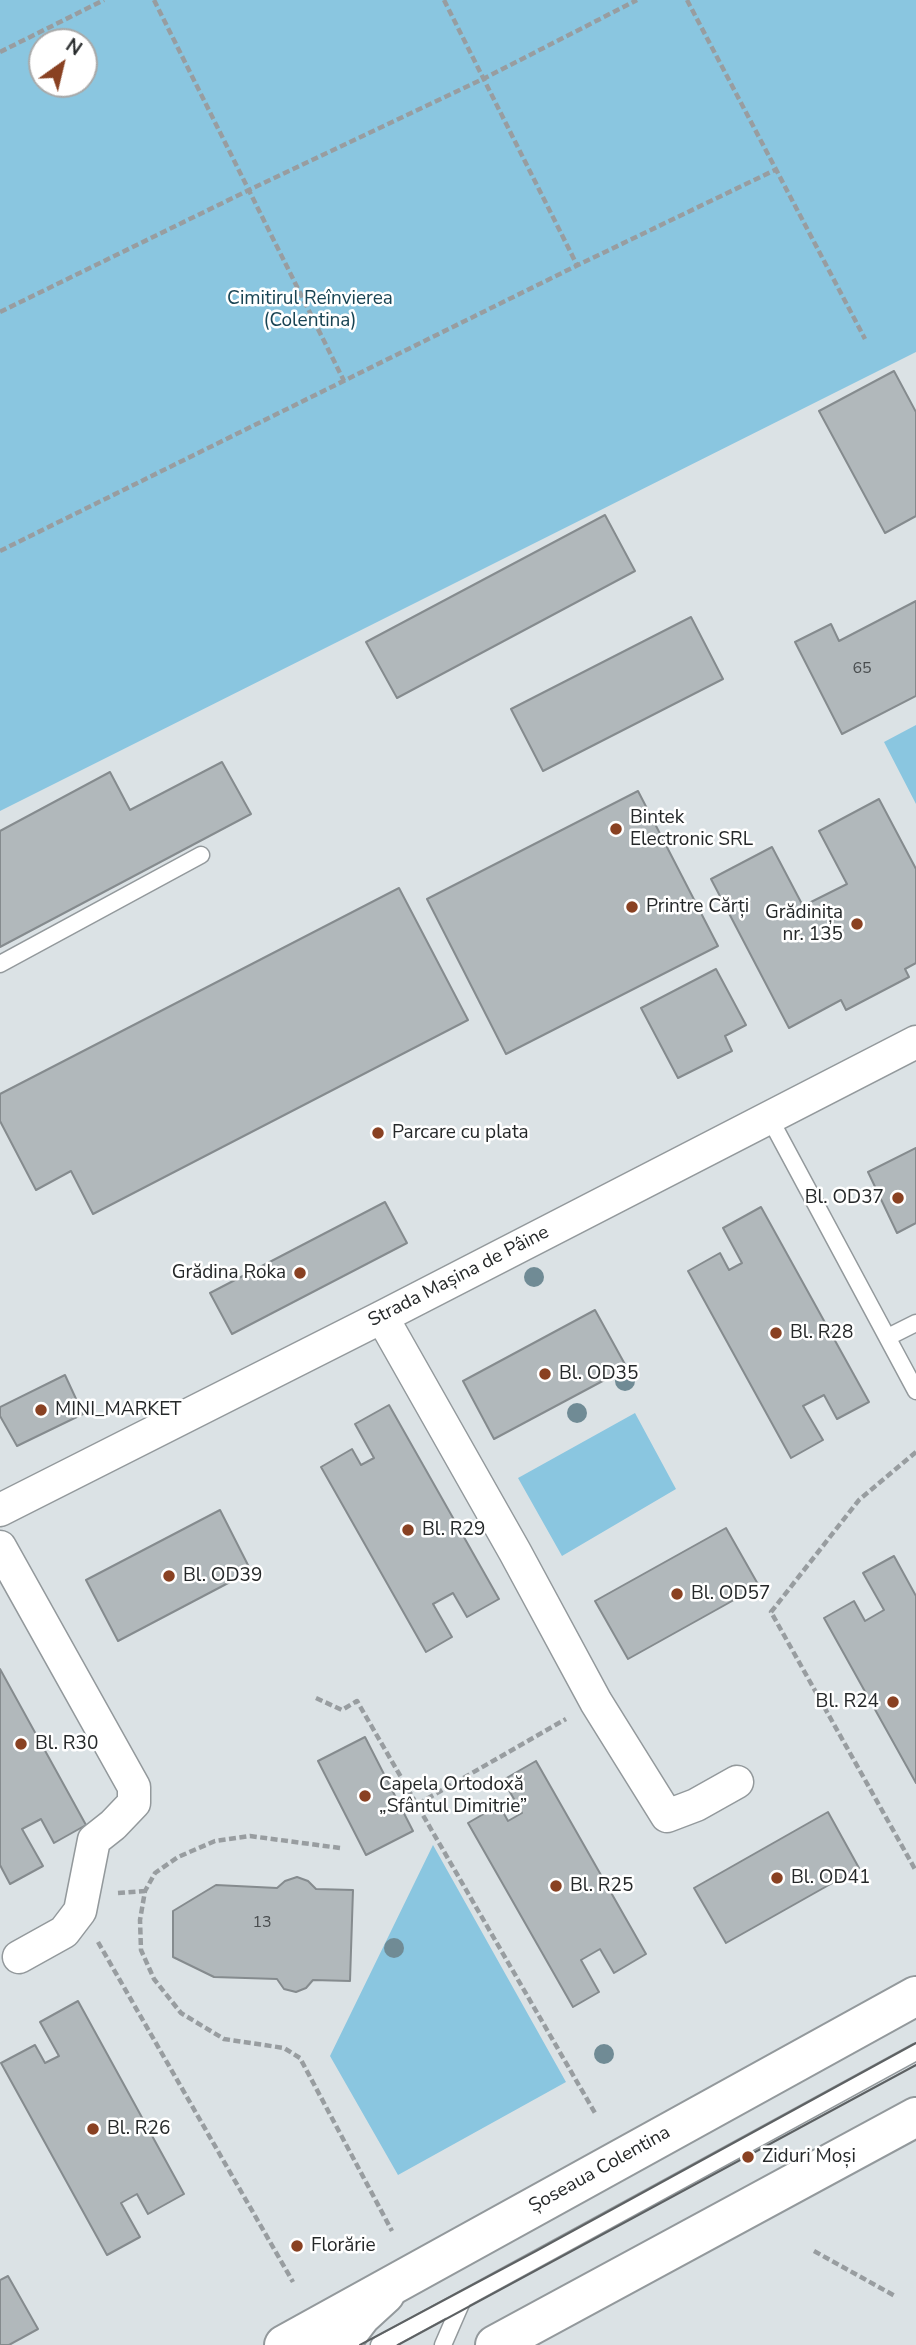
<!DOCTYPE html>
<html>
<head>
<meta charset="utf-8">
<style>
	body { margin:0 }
	#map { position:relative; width:916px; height:2345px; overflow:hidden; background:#dbe2e5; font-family:"Nunito Sans",sans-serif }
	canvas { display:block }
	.north { position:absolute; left:28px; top:28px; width:70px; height:70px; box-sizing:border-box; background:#fff; border:2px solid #a8a9a9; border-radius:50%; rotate:34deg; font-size:19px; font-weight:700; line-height:28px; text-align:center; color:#252829 }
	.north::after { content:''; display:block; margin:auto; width:24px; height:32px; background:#894122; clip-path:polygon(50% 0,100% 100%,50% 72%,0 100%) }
</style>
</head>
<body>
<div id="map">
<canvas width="916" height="2345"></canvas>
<div class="north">N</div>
</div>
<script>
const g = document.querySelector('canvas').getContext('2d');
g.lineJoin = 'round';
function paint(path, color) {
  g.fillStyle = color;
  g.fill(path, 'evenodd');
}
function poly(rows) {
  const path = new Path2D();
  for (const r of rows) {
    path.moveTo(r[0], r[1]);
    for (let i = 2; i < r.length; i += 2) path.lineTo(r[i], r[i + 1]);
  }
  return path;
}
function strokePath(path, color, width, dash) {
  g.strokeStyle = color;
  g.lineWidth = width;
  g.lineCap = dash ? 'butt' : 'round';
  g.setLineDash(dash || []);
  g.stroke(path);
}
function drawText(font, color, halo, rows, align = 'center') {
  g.font = font + ' "Nunito Sans",sans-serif';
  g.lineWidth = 5;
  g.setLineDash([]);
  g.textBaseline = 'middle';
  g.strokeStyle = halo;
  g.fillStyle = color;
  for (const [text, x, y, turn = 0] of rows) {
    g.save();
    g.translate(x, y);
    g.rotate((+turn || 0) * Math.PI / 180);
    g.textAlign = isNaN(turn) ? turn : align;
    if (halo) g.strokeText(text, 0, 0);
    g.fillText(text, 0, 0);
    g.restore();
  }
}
paint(poly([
	[0,0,916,0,916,352,0,811],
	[42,42,84,42,84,84,42,84],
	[916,725,916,804,884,742],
	[635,1413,676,1489,562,1556,518,1478],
	[433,1845,566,2082,398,2175,330,2056]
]), '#8ac6e0');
const building = poly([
	[894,371,916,412,916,516,885,533,819,411,894,371],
	[605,515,635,571,397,698,366,642,605,515],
	[916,601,916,696,842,734,795,642,831,624,839,641,916,601],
	[691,617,723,679,543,771,511,709,691,617],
	[222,762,251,814,0,947,0,831,110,772,130,810,222,762],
	[638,791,718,946,506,1054,427,899,638,791],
	[879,799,916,869,916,963,905,969,909,977,846,1010,841,1000,789,1028,711,879,772,847,803,906,847,884,819,831,879,799],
	[399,888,468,1020,93,1214,71,1171,36,1190,0,1121,0,1094,399,888],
	[716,969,746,1025,725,1036,732,1051,678,1078,641,1008,716,969],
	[916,1148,916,1223,897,1233,868,1172,916,1148],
	[385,1202,407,1243,232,1334,210,1293,385,1202],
	[761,1207,869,1402,837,1419,824,1395,803,1406,823,1440,791,1458,688,1271,720,1253,729,1270,742,1263,723,1228,761,1207],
	[595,1310,627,1368,494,1439,463,1381,595,1310],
	[65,1375,83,1414,17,1446,0,1416,0,1407,65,1375],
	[389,1405,499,1599,467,1617,453,1593,433,1604,452,1637,426,1652,321,1467,352,1449,361,1465,374,1458,355,1424,389,1405],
	[220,1510,251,1571,118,1641,86,1580,220,1510],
	[726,1528,759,1586,628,1659,595,1601,726,1528],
	[894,1556,916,1596,916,1783,824,1618,854,1601,865,1621,884,1610,863,1573,894,1556],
	[0,1669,86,1825,54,1843,41,1819,22,1829,43,1866,10,1884,0,1865,0,1669],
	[365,1737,413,1831,366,1855,318,1761,365,1737],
	[536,1761,646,1954,614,1973,600,1949,581,1960,599,1992,573,2007,468,1823,499,1805,508,1821,522,1813,503,1780,536,1761],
	[828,1812,859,1868,726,1943,694,1888,828,1812],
	[297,1877,308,1881,316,1889,353,1890,350,1981,313,1980,306,1988,296,1992,284,1989,277,1979,214,1977,173,1957,173,1911,216,1885,277,1888,285,1881,297,1877],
	[78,2001,184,2194,148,2214,137,2194,121,2203,140,2237,107,2255,1,2063,35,2045,45,2063,59,2056,40,2022,78,2001],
	[8,2276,38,2329,9,2345,0,2345,0,2280,8,2276]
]);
paint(building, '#b1b8bb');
strokePath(building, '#858b8e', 2);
const lane = poly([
	[0,964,201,855],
	[769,1117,916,1391],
	[888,1337,916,1323],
	[379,2345,916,2052],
	[443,2345,463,2299]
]);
const street = poly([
	[382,1317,515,1552,596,1702,667,1816,696,1805,737,1782],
	[0,1510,382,1317,916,1042],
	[0,1547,134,1787,134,1803,113,1825,94,1840,80,1911,64,1932,19,1957]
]);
const secondary = poly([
	[339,2345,361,2316,385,2294]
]);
const primary = poly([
	[284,2345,916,1996],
	[495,2345,916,2117]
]);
strokePath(lane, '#93999c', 19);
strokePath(street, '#93999c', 35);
strokePath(secondary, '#93999c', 42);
strokePath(primary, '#93999c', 42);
strokePath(poly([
	[154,0,344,381],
	[444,0,577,265],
	[687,0,865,339],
	[0,52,104,0],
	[0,312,249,190,483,79,637,0],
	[0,551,578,265,775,170],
	[916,1452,859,1500,771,1612,916,1871],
	[316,1698,342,1710,357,1701,595,2113],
	[418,1804,566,1719],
	[340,1848,250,1836,215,1841,178,1857,155,1873,145,1891,140,1920,141,1950,154,1979,181,2013,224,2039,284,2048,300,2058,392,2231],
	[118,1893,145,1891],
	[98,1942,293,2282],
	[814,2251,895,2296]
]), '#989da0', 4.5, [7, 3.5]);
strokePath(lane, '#fff', 16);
strokePath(street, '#fff', 32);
strokePath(secondary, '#fff', 38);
strokePath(primary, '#fff', 38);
strokePath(poly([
	[360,2345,536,2251,916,2043],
	[398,2345,916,2065]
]), '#5d6163', 2);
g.fillStyle = '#708b95';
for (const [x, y] of [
	[534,1277],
	[625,1381],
	[577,1413],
	[394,1948],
	[604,2054]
]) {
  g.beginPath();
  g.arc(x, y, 10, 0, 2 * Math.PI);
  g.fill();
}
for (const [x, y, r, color] of [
	[616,829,7,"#894122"],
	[632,907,7,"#894122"],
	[857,924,7,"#894122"],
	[378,1133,7,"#894122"],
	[898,1198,7,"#894122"],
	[300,1273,7,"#894122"],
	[776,1333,7,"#894122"],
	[545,1374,7,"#894122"],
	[41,1410,7,"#894122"],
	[408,1530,7,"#894122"],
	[169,1576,7,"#894122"],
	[677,1594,7,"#894122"],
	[893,1702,7,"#894122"],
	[21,1744,7,"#894122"],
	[365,1796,7,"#894122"],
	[777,1878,7,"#894122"],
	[556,1886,7,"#894122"],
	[93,2129,7,"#894122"],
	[748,2157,7,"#894122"],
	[297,2246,7,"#894122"]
]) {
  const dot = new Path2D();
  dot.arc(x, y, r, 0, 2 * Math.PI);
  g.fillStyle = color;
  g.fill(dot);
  strokePath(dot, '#fff', 2.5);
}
drawText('16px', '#484c4e', null, [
	["65",862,669],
	["13",262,1923]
]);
drawText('19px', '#184454', '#fff', [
	["Cimitirul Reînvierea",310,299],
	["(Colentina)",310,321]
]);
drawText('19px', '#252829', '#fff', [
	["Bintek",630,818],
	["Electronic SRL",630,840],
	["Printre Cărți",646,907],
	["Grădinița",843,913,"right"],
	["nr. 135",843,935,"right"],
	["Parcare cu plata",392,1133],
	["Bl. OD37",884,1198,"right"],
	["Grădina Roka",286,1273,"right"],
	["Bl. R28",790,1333],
	["Bl. OD35",559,1374],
	["MINI_MARKET",55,1410],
	["Bl. R29",422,1530],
	["Bl. OD39",183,1576],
	["Bl. OD57",691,1594],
	["Bl. R24",879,1702,"right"],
	["Bl. R30",35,1744],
	["Capela Ortodoxă",379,1785],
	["„Sfântul Dimitrie”",379,1807],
	["Bl. OD41",791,1878],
	["Bl. R25",570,1886],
	["Bl. R26",107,2129],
	["Ziduri Moși",762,2157],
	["Florărie",311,2246]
], 'left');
drawText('19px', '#252829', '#fff', [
	["Strada Mașina de Pâine",459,1277,-27],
	["Șoseaua Colentina",600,2170,-29]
]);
</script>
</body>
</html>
